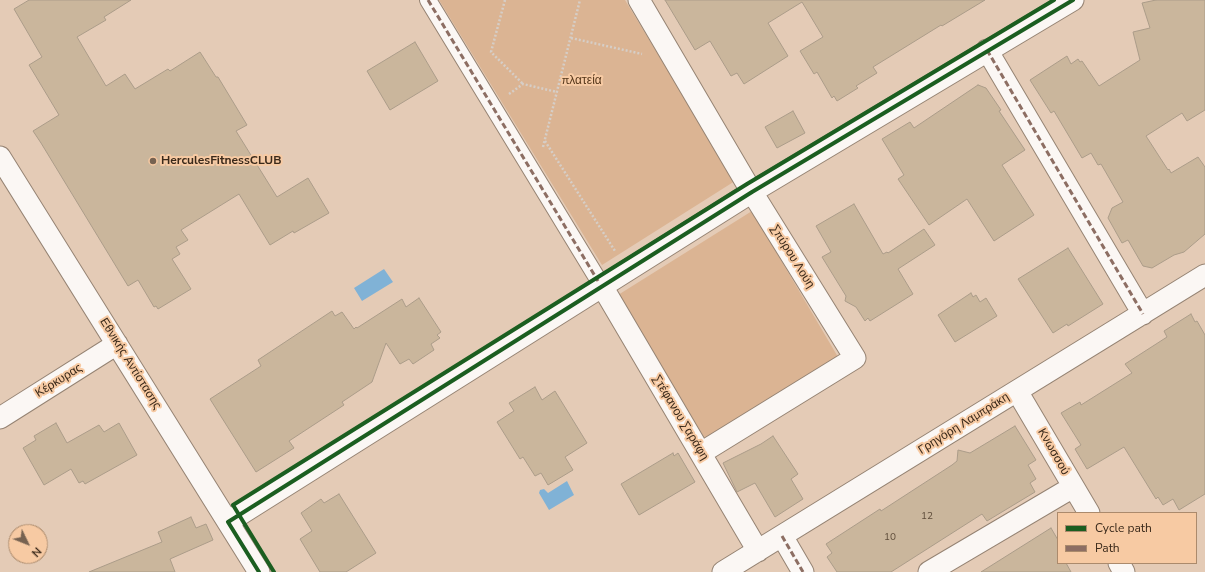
<!DOCTYPE html>
<html>
<head>
<meta charset="utf-8">
<style>
	body { margin:0 }
	#map { position:relative; width:1205px; height:572px; overflow:hidden; background:#e4cbb6; font-family:"Nunito Sans",sans-serif }
	canvas { display:block }
	.legend { position:absolute; left:1057px; top:512px; width:140px; height:52px; box-sizing:border-box; background:#f7caa3; border:1px solid #ab8a6c; margin:0; padding:5px 7px; list-style:none; font-size:12px; color:#3a291a }
	.legend li { display:flex; align-items:center; gap:8px; height:20px }
	.legend b { width:20px; border:1px solid #ab8a6c }
	.north { position:absolute; left:8px; top:524px; width:40px; height:40px; box-sizing:border-box; background:#f7caa3; border:1px solid #ab8a6c; border-radius:50%; rotate:133deg; font-size:11px; font-weight:700; line-height:16px; text-align:center; color:#3a291a }
	.north::after { content:''; display:block; margin:auto; width:14px; height:18px; background:#766251; clip-path:polygon(50% 0,100% 100%,50% 72%,0 100%) }
</style>
</head>
<body>
<div id="map">
<canvas width="1205" height="572"></canvas>
<ul class="legend">
<li><b style="height:5px;background:#1b5e20"></b>Cycle path</li>
<li><b style="height:5px;background:#8d6e63"></b>Path</li>
</ul>
<div class="north">N</div>
</div>
<script>
const g = document.querySelector('canvas').getContext('2d');
g.lineJoin = 'round';
function paint(path, color) {
  g.fillStyle = color;
  g.fill(path, 'evenodd');
}
function poly(rows) {
  const path = new Path2D();
  for (const r of rows) {
    path.moveTo(r[0], r[1]);
    for (let i = 2; i < r.length; i += 2) path.lineTo(r[i], r[i + 1]);
  }
  return path;
}
function strokePath(path, color, width, dash) {
  g.strokeStyle = color;
  g.lineWidth = width;
  g.lineCap = dash ? 'butt' : 'round';
  g.setLineDash(dash || []);
  g.stroke(path);
}
function drawText(font, color, halo, rows, align = 'center') {
  g.font = font + ' "Nunito Sans",sans-serif';
  g.lineWidth = 4;
  g.setLineDash([]);
  g.textBaseline = 'middle';
  g.strokeStyle = halo;
  g.fillStyle = color;
  for (const [text, x, y, turn = 0] of rows) {
    g.save();
    g.translate(x, y);
    g.rotate((+turn || 0) * Math.PI / 180);
    g.textAlign = isNaN(turn) ? turn : align;
    if (halo) g.strokeText(text, 0, 0);
    g.fillText(text, 0, 0);
    g.restore();
  }
}
paint(poly([
	[439,0,625,0,735,181,602,265],
	[752,211,838,357,707,442,618,295]
]), '#dbb493');
paint(poly([
	[384,269,393,282,362,301,354,288],
	[567,481,574,495,549,510,539,493,540,490,544,489,548,493]
]), '#80b2d6');
const building = poly([
	[29,0,131,0,104,17,106,20,77,37,106,86,125,74,135,89,168,69,170,71,200,52,216,77,218,77,247,125,236,131,277,197,308,178,329,213,294,233,293,231,270,245,239,194,181,230,188,240,176,247,180,254,172,259,191,289,158,309,156,306,154,307,138,280,128,286,41,143,33,131,59,115,29,65,42,57,14,9,29,0],
	[665,0,985,0,942,26,941,25,873,67,877,73,856,86,858,88,837,101,834,96,832,98,817,72,814,74,800,51,823,37,802,2,768,23,788,56,744,84,737,73,731,76,710,41,695,50,665,0],
	[1156,0,1205,0,1205,110,1187,121,1182,113,1146,136,1168,170,1169,169,1171,173,1198,157,1205,167,1205,234,1184,252,1174,255,1152,268,1143,266,1128,240,1122,243,1108,218,1112,208,1123,202,1101,164,1098,165,1091,153,1082,158,1054,111,1051,113,1030,80,1067,56,1071,64,1078,59,1080,62,1082,61,1099,86,1140,60,1133,32,1150,28,1142,3,1156,0],
	[415,42,438,81,390,110,367,71,415,42],
	[978,85,986,88,1001,110,999,111,1025,150,1002,165,1034,215,994,241,967,199,929,225,898,179,904,175,882,139,910,122,914,128,978,85],
	[793,111,805,133,777,148,765,127,793,111],
	[854,204,883,254,887,252,888,253,924,229,935,245,898,269,913,294,870,321,868,318,865,321,856,307,845,301,846,296,822,257,831,252,816,226,854,204],
	[1068,248,1103,304,1068,326,1067,324,1053,333,1018,279,1068,248],
	[971,293,973,297,976,295,980,302,986,298,997,316,955,342,938,315,971,293],
	[419,298,441,332,437,335,440,338,431,344,434,350,413,364,409,359,400,364,386,343,372,382,342,402,344,405,289,441,294,448,256,472,210,399,261,366,258,360,332,311,335,316,342,312,354,329,356,327,357,328,402,299,406,307,419,298],
	[1191,314,1195,322,1197,321,1205,335,1205,494,1179,510,1173,499,1163,505,1158,497,1156,499,1124,447,1087,469,1075,449,1081,445,1061,413,1080,402,1081,405,1132,373,1125,364,1167,337,1164,331,1191,314],
	[535,387,542,400,555,391,587,443,565,457,573,470,548,485,541,473,535,476,523,457,520,459,497,422,514,411,509,403,535,387],
	[56,423,67,443,99,425,104,432,119,423,137,455,85,484,83,481,79,483,71,469,44,485,23,448,36,440,34,436,56,423],
	[1015,426,1036,460,1028,465,1036,479,1030,483,1035,492,987,521,982,514,891,572,837,572,827,557,832,553,826,544,880,509,881,511,952,465,957,461,958,450,970,453,1015,426],
	[773,436,798,474,791,479,803,499,775,517,755,483,737,492,723,463,761,444,773,436],
	[673,453,674,456,678,453,695,482,639,515,621,484,673,453],
	[339,494,376,553,346,572,320,572,300,539,312,531,301,513,321,499,324,503,339,494],
	[191,517,196,528,206,524,213,540,170,559,175,572,89,572,162,542,158,532,191,517],
	[1051,528,1058,540,1058,563,1066,563,1071,572,981,572,1051,528]
]);
paint(building, '#cab69c');
strokePath(building, '#ab9c89', 1);
const pedestrian = poly([
	[428,0,602,286]
]);
const minor = poly([
	[639,0,747,184,855,358,701,453],
	[987,50,1143,314],
	[0,157,259,572],
	[602,286,758,551],
	[1017,391,1089,513],
	[0,418,117,344],
	[228,522,752,192,1073,0],
	[782,536,803,572],
	[1119,563,1124,572],
	[723,572,1205,275],
	[929,572,1073,487]
]);
strokePath(pedestrian, '#958373', 18);
strokePath(minor, '#958373', 23);
strokePath(poly([
	[505,0,491,52,523,84],
	[571,38,642,54],
	[509,94,523,84,557,92],
	[545,141,615,251],
	[543,147,580,0]
]), '#d6cec7', 2.5, [2, 2]);
strokePath(pedestrian, '#fbf7f4', 16);
strokePath(minor, '#fbf7f4', 21);
strokePath(poly([
	[428,0,598,281],
	[987,50,1143,314],
	[782,536,803,572]
]), '#8d6e63', 3, [6, 3]);
strokePath(poly([
	[259,572,228,522,752,192,1073,0],
	[274,572,233,505,747,184,1054,0]
]), '#1b5e20', 4);
for (const [x, y, r, color] of [
	[153,161,4,"#766251"]
]) {
  const dot = new Path2D();
  dot.arc(x, y, r, 0, 2 * Math.PI);
  g.fillStyle = color;
  g.fill(dot);
  strokePath(dot, '#f7caa3', 1.5);
}
drawText('10px', '#5e4c3a', null, [
	["12",927,517],
	["10",890,538]
]);
drawText('12px', '#56381c', '#f7caa3', [
	["πλατεία",582,81]
]);
drawText('bold 12px', '#3a291a', '#f7caa3', [
	["HerculesFitnessCLUB",161,161]
], 'left');
drawText('12px', '#3a291a', '#f7caa3', [
	["Σπύρου Λούη",792,257,58],
	["Εθνικής Αντίστασης",130,364,58],
	["Κέρκυρας",59,381,-32],
	["Στέφανου Σαράφη",680,418,59],
	["Γρηγόρη Λαμπράκη",964,424,-32],
	["Κνωσσού",1053,452,60]
]);
</script>
</body>
</html>
